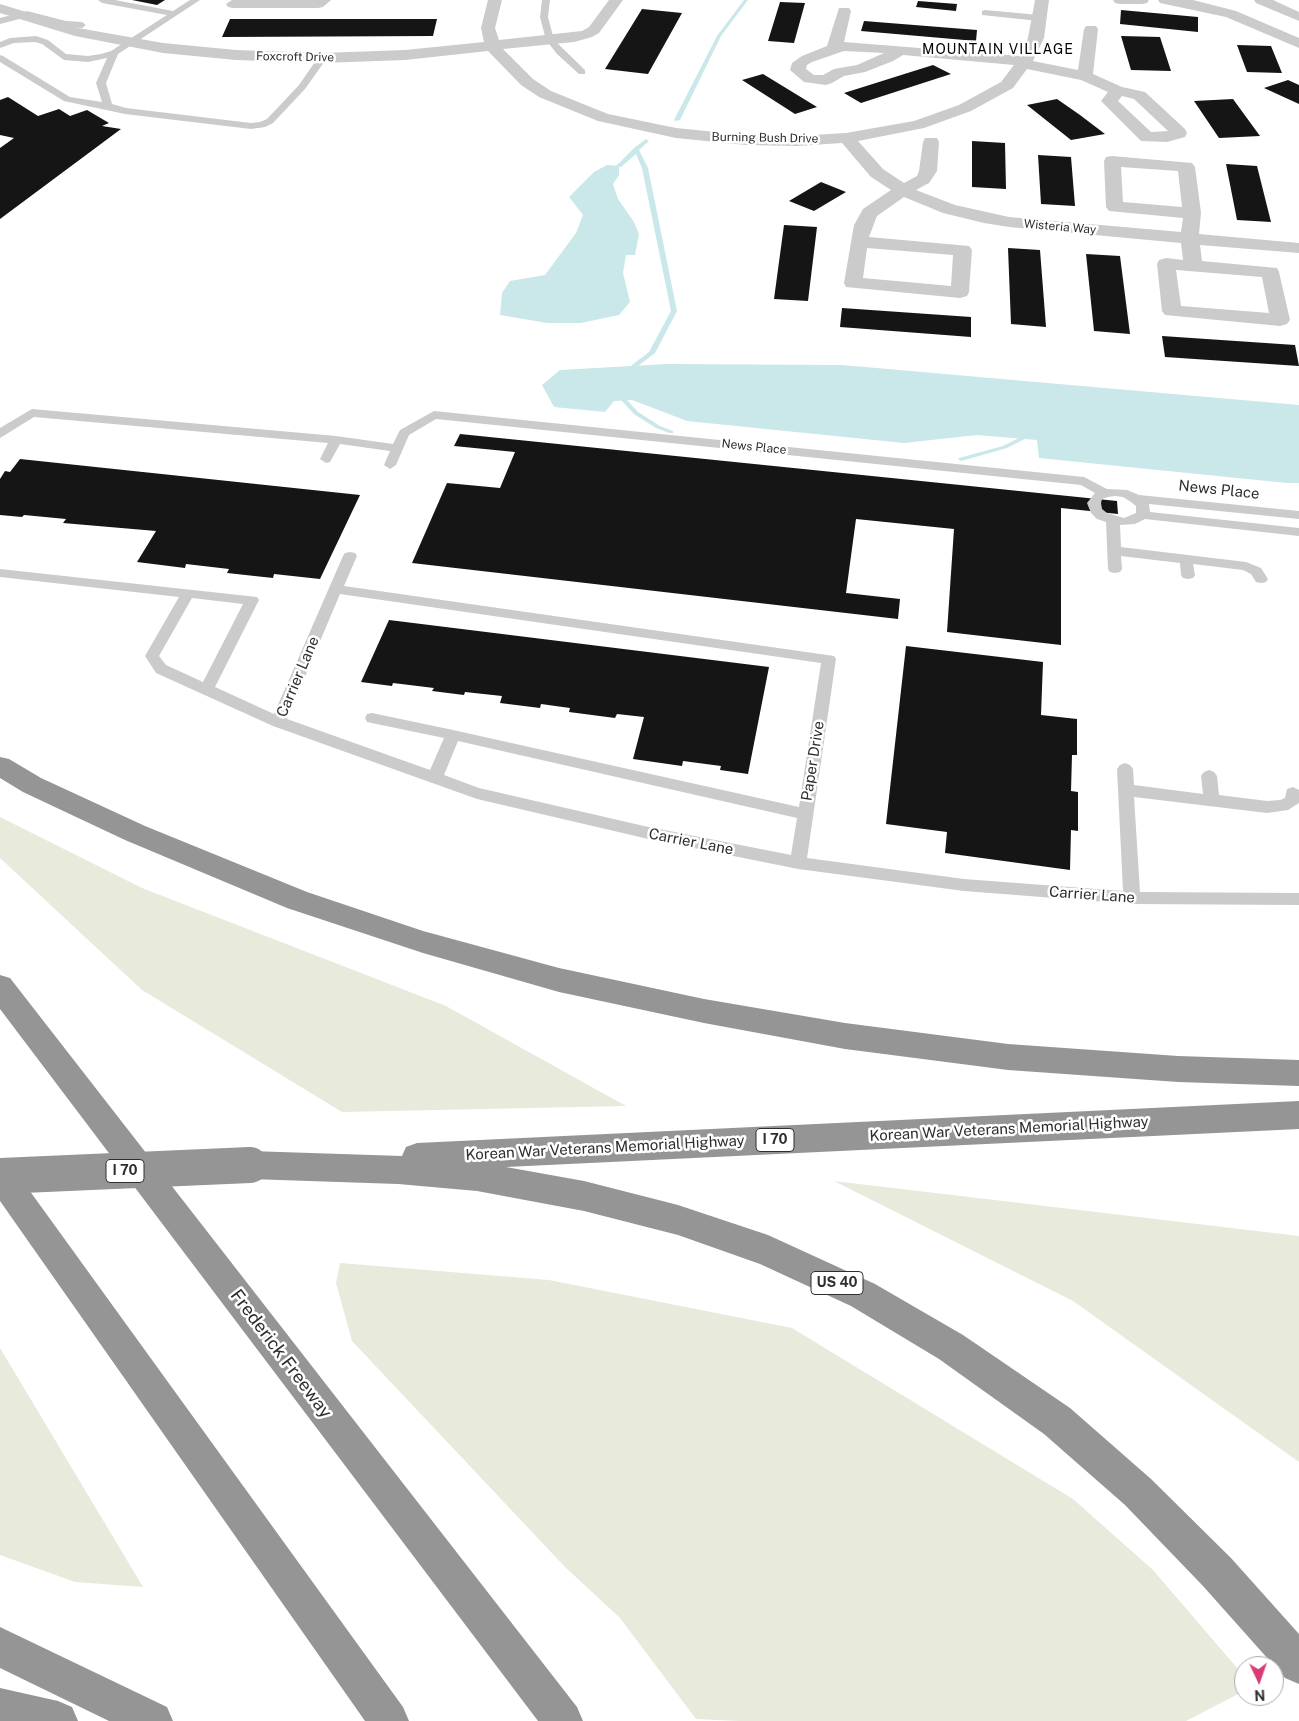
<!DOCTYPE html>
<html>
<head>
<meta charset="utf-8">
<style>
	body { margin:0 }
	#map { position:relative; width:1299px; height:1721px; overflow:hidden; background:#fff; font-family:"Public Sans",sans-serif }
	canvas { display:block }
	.north { position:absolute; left:1234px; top:1656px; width:50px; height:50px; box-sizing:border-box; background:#fff; border:1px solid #ababab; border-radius:50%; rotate:177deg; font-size:14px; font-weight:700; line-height:20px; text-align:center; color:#2e2e2e }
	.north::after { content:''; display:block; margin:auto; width:18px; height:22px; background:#da3b78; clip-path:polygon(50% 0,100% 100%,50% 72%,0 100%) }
</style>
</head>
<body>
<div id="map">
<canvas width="1299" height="1721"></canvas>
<div class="north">N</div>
</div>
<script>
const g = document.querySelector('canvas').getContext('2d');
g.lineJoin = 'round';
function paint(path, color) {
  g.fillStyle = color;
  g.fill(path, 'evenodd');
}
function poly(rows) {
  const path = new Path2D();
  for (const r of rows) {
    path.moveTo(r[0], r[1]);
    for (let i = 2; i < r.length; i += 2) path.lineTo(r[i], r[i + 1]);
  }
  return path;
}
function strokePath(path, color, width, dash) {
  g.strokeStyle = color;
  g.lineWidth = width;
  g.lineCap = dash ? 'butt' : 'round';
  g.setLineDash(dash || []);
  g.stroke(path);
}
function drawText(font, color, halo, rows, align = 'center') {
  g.font = font + ' "Public Sans",sans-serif';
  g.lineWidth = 5;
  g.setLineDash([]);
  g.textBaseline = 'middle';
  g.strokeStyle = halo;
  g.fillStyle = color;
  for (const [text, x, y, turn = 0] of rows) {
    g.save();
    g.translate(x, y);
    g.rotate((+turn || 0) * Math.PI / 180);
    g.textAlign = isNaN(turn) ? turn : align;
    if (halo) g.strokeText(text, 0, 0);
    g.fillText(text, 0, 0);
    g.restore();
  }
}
paint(poly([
	[0,817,142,888,446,1006,626,1106,342,1112,142,990,0,858],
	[834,1181,1299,1236,1299,1462,1073,1301],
	[340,1263,549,1280,792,1328,1073,1499,1153,1570,1244,1676,1244,1691,1186,1721,739,1721,696,1719,620,1618,565,1567,352,1341,336,1283],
	[0,1348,143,1587,75,1582,0,1555]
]), '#e8eadc');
paint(poly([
	[607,165,619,166,619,175,613,184,618,199,634,222,639,234,635,255,626,255,623,273,630,302,619,315,581,323,547,323,500,315,502,293,510,281,545,275,576,233,583,215,569,197,594,172],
	[667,364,842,365,1299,405,1299,483,1287,483,1039,458,1037,440,977,435,904,443,687,421,632,400,614,401,605,412,554,407,542,385,560,370]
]), '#cae7e9');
paint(poly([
	[744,0,748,0,721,36,680,120,675,121,674,120,717,36,744,0],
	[646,139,649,141,639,150,648,168,677,311,655,353,638,366,634,376,631,378,628,376,632,365,649,352,671,311,642,168,636,154,621,167,616,166,634,148,646,139],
	[628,387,631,389,627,400,638,412,660,426,673,431,673,433,669,433,656,428,634,414,621,400,625,389,628,387],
	[1023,436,1025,437,1025,439,1007,448,961,461,958,459,959,458,1003,446,1023,436]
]), '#cae7e9');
paint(poly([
	[132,0,165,0,157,5],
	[918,1,957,4,956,11,916,7],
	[780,2,805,3,794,43,768,41],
	[642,9,682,13,648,74,605,69],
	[1121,10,1198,17,1198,32,1120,24],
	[230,19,437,19,433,36,222,37],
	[864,21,977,30,976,41,861,31],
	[1121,36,1160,37,1171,71,1131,70],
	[1237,45,1271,46,1282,73,1247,72],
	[933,65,951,74,861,103,844,93],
	[763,74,817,107,795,114,742,80],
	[1288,80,1299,85,1299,104,1264,88],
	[8,97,38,116,59,109,70,116,87,110,109,123,102,126,121,129,0,219,0,148,14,138,0,135,0,100],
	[1057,99,1080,115,1105,134,1071,140,1027,105],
	[1233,99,1260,136,1219,138,1194,101],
	[972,141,1005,143,1006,189,972,187],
	[1038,155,1071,157,1075,206,1041,204],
	[1226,164,1257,166,1271,222,1237,220],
	[821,182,846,192,814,211,789,201],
	[784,225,817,227,808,301,774,299],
	[1008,248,1040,250,1046,327,1011,324],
	[1086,254,1120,256,1130,334,1094,331],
	[842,308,971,317,971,337,840,327],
	[1162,336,1295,345,1299,366,1165,357],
	[460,434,1117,501,1118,514,1061,508,1061,645,947,632,954,529,856,519,846,593,900,599,898,619,412,563,447,483,500,488,515,452,454,446],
	[20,459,360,495,320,579,274,574,273,578,227,573,229,569,186,564,185,568,137,562,156,531,63,523,66,519,24,515,22,517,0,515,0,479,5,471,10,472],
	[389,620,769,667,748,774,720,770,721,766,683,761,682,766,633,759,644,717,617,714,615,718,569,712,570,708,541,704,540,708,500,703,502,696,465,692,464,695,432,691,434,688,393,683,392,686,361,682],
	[906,646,1043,662,1041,715,1077,719,1077,755,1072,755,1071,791,1078,792,1078,831,1071,830,1070,870,945,853,947,832,886,824]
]), '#151515');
paint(poly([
	[98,0,115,0,173,11,190,0,200,0,118,54,106,83,112,104,126,108,251,123,260,122,267,119,299,85,319,56,325,56,327,58,305,89,273,123,265,127,251,129,125,114,64,101,0,62,0,55,3,56,70,97,102,102,96,83,107,58,88,62,64,60,42,44,35,42,14,43,0,48,0,42,10,38,36,36,48,40,66,54,88,56,101,54,111,51,167,15,102,3,98,0],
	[542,0,550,0,548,17,554,40,585,70,585,74,579,74,557,54,546,40,540,17,542,0],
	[985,10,1039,15,1043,18,1039,21,982,15,982,11,985,10],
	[27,11,66,21,82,22,86,25,82,28,66,27,27,17,0,24,0,18,27,11],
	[32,409,336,436,393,444,400,430,434,411,1084,477,1107,489,1127,490,1139,495,1299,511,1299,519,1149,504,1150,512,1299,528,1299,536,1145,519,1135,524,1120,525,1121,547,1246,562,1261,568,1268,579,1266,582,1261,583,1256,582,1251,574,1243,570,1193,564,1195,575,1193,578,1188,579,1183,578,1181,575,1180,563,1121,556,1122,569,1120,572,1115,573,1110,572,1108,569,1106,522,1097,519,1091,513,1087,503,1095,493,1081,485,436,419,409,435,396,465,390,469,384,465,390,451,340,444,330,462,326,463,320,459,328,443,34,417,0,438,0,428,32,409],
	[1115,496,1123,497,1131,502,1136,506,1136,513,1124,518,1107,513,1102,509,1101,503,1102,499,1108,497,1115,496],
	[350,552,355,553,357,556,344,586,834,656,836,659,807,858,964,879,1123,891,1117,769,1120,765,1125,763,1130,765,1133,769,1134,785,1203,794,1201,776,1204,772,1209,770,1214,772,1217,776,1219,795,1267,801,1280,800,1285,798,1287,789,1293,787,1299,790,1299,803,1288,810,1267,813,1134,797,1140,892,1299,893,1299,905,1132,904,964,891,798,869,644,838,477,799,273,726,156,673,145,656,179,597,0,577,0,569,257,597,259,600,215,687,274,714,343,556,345,553,350,552],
	[340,594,821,663,799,807,453,730,372,713,367,714,365,718,367,722,444,738,430,770,287,719,340,594],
	[192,598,243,604,203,682,166,665,159,656,192,598],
	[458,741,797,818,791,855,644,826,479,788,444,775,458,741]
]), '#cbcbcb');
paint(poly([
	[232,0,331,0,323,7,318,8,233,8,228,7,226,4,232,0],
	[488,0,502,0,495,28,499,40,582,31,589,27,609,0,623,0,599,33,592,37,574,42,503,49,533,79,551,91,608,114,676,128,746,135,797,136,846,133,914,121,959,105,1001,82,1014,65,903,55,893,61,865,72,844,76,832,83,826,85,804,82,790,70,792,63,802,56,827,46,839,8,849,8,851,11,844,42,1020,56,1028,38,1035,0,1049,0,1044,38,1033,61,1078,70,1084,29,1086,26,1096,26,1098,29,1093,74,1122,87,1145,92,1185,129,1187,133,1185,137,1167,142,1141,141,1101,101,1108,92,1081,80,1027,69,1013,88,971,111,924,128,858,141,883,169,904,183,917,176,919,171,923,142,925,138,937,138,939,142,937,171,929,183,916,190,955,205,1009,217,1181,232,1183,218,1109,211,1106,207,1104,161,1106,157,1112,156,1192,163,1195,167,1201,213,1199,234,1299,243,1299,253,1200,245,1202,261,1277,268,1279,272,1290,320,1287,324,1280,326,1165,315,1162,311,1157,264,1159,260,1166,258,1183,260,1181,243,1009,227,984,223,943,213,904,197,877,216,869,237,969,246,972,250,969,292,967,296,960,298,846,287,844,283,854,225,863,209,891,190,871,177,842,143,797,146,746,145,676,138,598,121,539,97,521,85,488,51,405,60,322,63,236,60,163,53,75,36,0,13,0,4,78,28,163,43,236,50,322,53,405,50,484,42,481,28,488,0],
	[844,51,884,53,857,65,834,69,823,75,814,75,806,69,807,65,812,62,844,51],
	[1122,96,1134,99,1168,131,1151,132,1118,101,1122,96],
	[1121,167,1178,171,1182,207,1123,202,1121,167],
	[867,248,953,255,951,286,863,278,867,248],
	[1176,270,1262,277,1269,313,1181,306,1176,270],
	[1113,0,1149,0,1147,3,1142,4,1120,4,1115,3,1113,0],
	[1158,0,1193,0,1236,11,1299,38,1299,48,1226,17,1160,3,1158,0],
	[1254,0,1273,0,1299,12,1299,21,1256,3,1254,0]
]), '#cbcbcb');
paint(poly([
	[0,757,9,759,41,778,145,826,307,892,423,931,559,968,704,999,845,1023,1008,1044,1178,1056,1299,1060,1299,1086,1178,1082,1008,1070,845,1049,704,1023,559,992,423,953,287,908,125,840,23,792,0,778,0,757],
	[0,975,10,978,577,1707,583,1721,538,1721,0,1009,0,975],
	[1299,1101,1299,1129,506,1167,584,1181,678,1205,768,1235,875,1284,963,1335,1070,1408,1151,1479,1231,1558,1299,1634,1299,1684,1285,1678,1203,1586,1125,1505,1044,1434,939,1359,851,1306,760,1264,678,1235,584,1211,477,1191,398,1184,250,1179,239,1175,234,1165,239,1155,250,1151,402,1156,406,1147,417,1143,1299,1101],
	[0,1161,11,1165,403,1707,409,1721,365,1721,0,1201,0,1161],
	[0,1627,167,1707,173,1721,109,1721,0,1668,0,1627],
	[0,1688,58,1701,72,1707,78,1721,0,1721,0,1688]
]), '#959595');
strokePath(poly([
	[0,1176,250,1165]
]), '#959595', 36);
drawText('12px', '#2e2e2e', '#fff', [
	["Foxcroft Drive",295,57,1],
	["Burning Bush Drive",765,138,1],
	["Wisteria Way",1060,227,5],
	["News Place",754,447,6]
]);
g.letterSpacing = '1px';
drawText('14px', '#000', '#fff', [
	["MOUNTAIN VILLAGE",998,50]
]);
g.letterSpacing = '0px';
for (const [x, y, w] of [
	[775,1140,38],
	[125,1171,38],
	[837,1283,52]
]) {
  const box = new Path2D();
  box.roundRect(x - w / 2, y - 11.5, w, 23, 4);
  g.fillStyle = '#fff';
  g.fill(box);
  strokePath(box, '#2e2e2e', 1);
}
drawText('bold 14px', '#2e2e2e', null, [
	["I 70",775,1140],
	["I 70",125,1171],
	["US 40",837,1283]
]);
drawText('15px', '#2e2e2e', '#fff', [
	["News Place",1219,490,6],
	["Carrier Lane",298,677,-67],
	["Paper Drive",813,761,-81],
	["Carrier Lane",691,842,11],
	["Carrier Lane",1092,895,4],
	["Korean War Veterans Memorial Highway",1009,1129,-3],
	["Korean War Veterans Memorial Highway",605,1148,-3]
]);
drawText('18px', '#2e2e2e', '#fff', [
	["Frederick Freeway",281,1354,53]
]);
</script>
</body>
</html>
